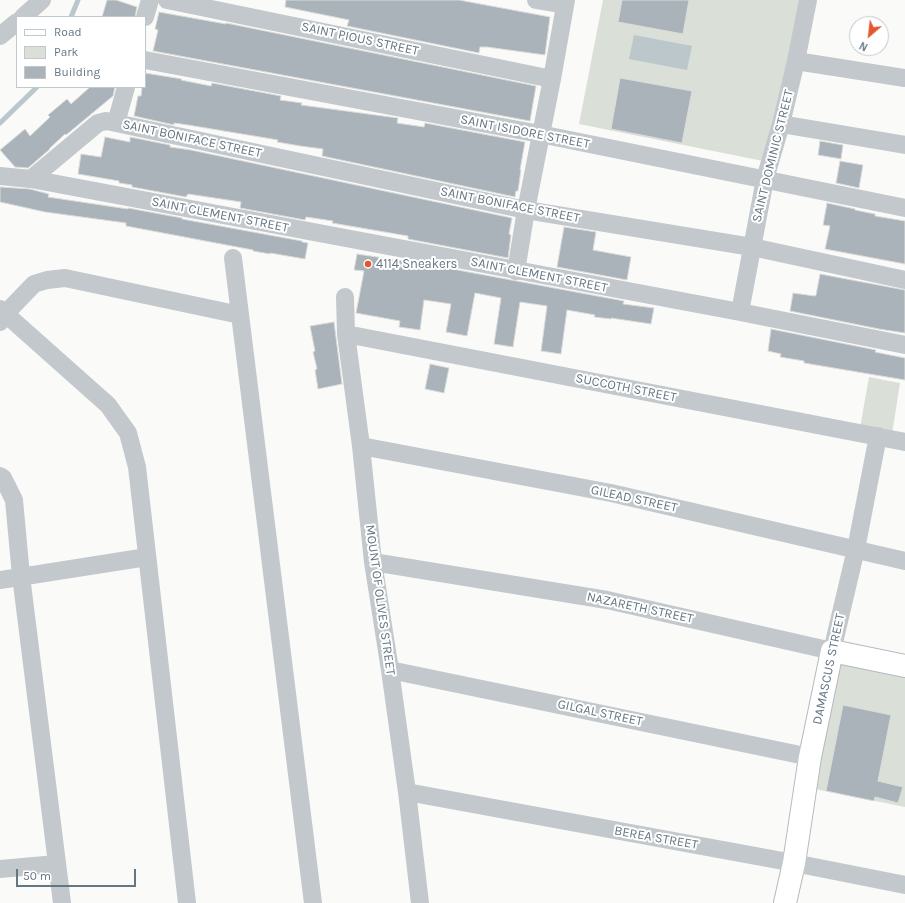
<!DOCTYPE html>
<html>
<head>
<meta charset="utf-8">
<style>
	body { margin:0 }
	#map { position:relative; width:905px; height:903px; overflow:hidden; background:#fafaf8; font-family:Karla,sans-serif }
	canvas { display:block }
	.legend { position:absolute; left:16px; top:16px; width:130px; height:72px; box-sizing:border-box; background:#fff; border:1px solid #c1c8cd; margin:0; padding:5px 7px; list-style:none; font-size:12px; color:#657683 }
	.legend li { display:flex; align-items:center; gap:8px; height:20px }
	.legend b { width:20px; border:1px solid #c1c8cd }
	.north { position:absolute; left:849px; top:16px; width:40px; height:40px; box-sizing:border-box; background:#fff; border:1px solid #c1c8cd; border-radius:50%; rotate:208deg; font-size:11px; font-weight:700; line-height:16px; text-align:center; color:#657683 }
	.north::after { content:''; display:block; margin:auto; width:14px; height:18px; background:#e4572e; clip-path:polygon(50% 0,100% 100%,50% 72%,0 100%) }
	.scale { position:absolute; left:16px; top:869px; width:120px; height:18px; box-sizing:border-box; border:2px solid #657683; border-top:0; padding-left:5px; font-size:12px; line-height:14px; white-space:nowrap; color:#657683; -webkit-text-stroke:3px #fff; paint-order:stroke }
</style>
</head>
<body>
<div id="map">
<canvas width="905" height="903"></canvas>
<ul class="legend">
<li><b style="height:5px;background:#fff"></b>Road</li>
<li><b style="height:11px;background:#dadfd7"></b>Park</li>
<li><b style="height:11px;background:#aab3b9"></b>Building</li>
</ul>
<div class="north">N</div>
<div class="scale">50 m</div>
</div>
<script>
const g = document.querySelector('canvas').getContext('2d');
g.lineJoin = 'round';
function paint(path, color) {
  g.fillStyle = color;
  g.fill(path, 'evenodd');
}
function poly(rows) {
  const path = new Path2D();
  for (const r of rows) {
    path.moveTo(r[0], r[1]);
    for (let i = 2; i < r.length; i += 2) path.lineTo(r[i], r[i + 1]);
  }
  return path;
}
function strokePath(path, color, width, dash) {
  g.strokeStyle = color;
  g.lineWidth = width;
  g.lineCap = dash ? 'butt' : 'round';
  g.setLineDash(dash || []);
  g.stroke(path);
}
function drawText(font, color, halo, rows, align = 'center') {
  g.font = font + ' Karla,sans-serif';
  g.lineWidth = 4;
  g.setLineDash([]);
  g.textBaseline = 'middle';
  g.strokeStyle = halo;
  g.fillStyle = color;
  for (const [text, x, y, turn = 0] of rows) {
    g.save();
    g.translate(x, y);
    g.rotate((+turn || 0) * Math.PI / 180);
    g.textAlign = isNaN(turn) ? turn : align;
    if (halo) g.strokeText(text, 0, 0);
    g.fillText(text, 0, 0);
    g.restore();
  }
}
paint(poly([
	[603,0,802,0,768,162,579,124],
	[869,377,900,383,892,434,860,428],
	[838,660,905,674,905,807,810,788]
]), '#dadfd7');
paint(poly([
	[634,35,692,46,687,70,629,59]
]), '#bbc7cb');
strokePath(poly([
	[71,17,78,0],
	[0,123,37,87]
]), '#bbc7cb', 5);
const building = poly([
	[107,0,116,0,137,7,135,17,102,17,107,0],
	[286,0,459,0,550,17,545,55,487,47,480,47,479,53,347,26,349,20,285,7,286,0],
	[622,0,689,0,683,34,618,22,622,0],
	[159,12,226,24,226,23,536,86,530,121,153,51,158,30,155,29,159,12],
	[145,73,182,79,181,80,211,86,212,83,281,96,280,100,302,103,301,105,398,118,397,123,424,127,425,123,525,142,520,170,521,170,518,191,516,191,515,197,322,156,323,149,300,146,277,142,278,140,188,125,174,123,174,125,134,116,138,96,141,96,142,87,145,87,145,73],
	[620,78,692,91,682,143,611,129,620,78],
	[90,87,115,87,113,96,66,135,65,134,49,149,50,149,28,168,15,167,0,150,25,129,30,136,50,117,48,115,67,99,71,104,90,87],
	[105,137,130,142,130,137,170,145,170,147,191,150,512,218,509,234,511,235,508,258,408,239,408,236,332,223,333,221,306,217,305,220,240,208,241,202,188,194,186,197,132,187,132,185,119,183,119,181,78,174,81,154,101,157,105,137],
	[820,141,843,145,841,159,818,155,820,141],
	[840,161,863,165,859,188,836,183,840,161],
	[0,187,30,189,49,194,48,197,128,209,128,208,182,218,182,219,302,241,302,242,308,243,305,259,270,253,270,254,253,251,253,250,126,226,126,223,45,212,0,202,0,187],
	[827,203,855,209,855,210,875,214,875,216,905,221,905,264,825,249,830,226,823,225,827,203],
	[564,227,596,232,593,250,631,257,627,280,557,267,564,227],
	[357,254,404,261,404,260,624,301,623,304,654,308,651,324,611,318,611,319,594,317,595,315,567,310,561,354,541,351,547,306,520,302,513,347,494,344,501,298,475,293,467,336,446,332,451,304,424,300,420,330,399,327,400,321,356,313,364,271,354,270,357,254],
	[820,274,905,290,905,333,879,329,790,311,793,293,815,296,816,295,820,274],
	[334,322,342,384,318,389,315,370,317,369,313,352,315,351,310,326,334,322],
	[771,329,876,350,875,352,905,358,905,380,804,363,804,361,780,357,781,354,768,351,771,329],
	[430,364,449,368,444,393,425,389,430,364],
	[843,705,891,715,878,781,903,787,898,803,875,797,874,801,826,791,843,705]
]);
paint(building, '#aab3b9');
strokePath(building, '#dcdcda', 1);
const secondary = poly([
	[785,903,794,863,810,757,832,651,905,666]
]);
strokePath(secondary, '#b3babf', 24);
strokePath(poly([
	[167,0,552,79],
	[536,0,565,5],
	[23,17,42,0],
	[145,17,150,0],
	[0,36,17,22],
	[145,60,540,134,905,208],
	[796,61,905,78],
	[116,123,526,210,752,247,905,280],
	[781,124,905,145],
	[0,176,31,179,98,123,106,121,116,123,126,87],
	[31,179,740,312,905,345],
	[233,258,313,903],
	[516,271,526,210,552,79,566,0],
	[345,297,346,334,361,446,373,562,390,670,407,792,420,903],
	[0,309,108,405,128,433,137,467,187,903],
	[740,312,765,179,781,124,796,61,808,0],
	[0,322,6,313,34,284,47,280,65,278,240,315],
	[346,334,905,442],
	[361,446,611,493,905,561],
	[0,476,3,478,14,500,21,576,62,903],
	[373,562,607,600,832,651,856,549,878,436],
	[0,580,147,557],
	[390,670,810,757],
	[407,792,794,863,905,885],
	[0,869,56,864]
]), '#c3c8cc', 18);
strokePath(secondary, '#fff', 22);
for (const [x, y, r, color] of [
	[368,264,4,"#e4572e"]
]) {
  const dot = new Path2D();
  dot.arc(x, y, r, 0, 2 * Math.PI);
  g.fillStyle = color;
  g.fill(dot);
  strokePath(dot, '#fff', 1.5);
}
drawText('13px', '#657683', '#fff', [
	["SAINT PIOUS STREET",360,39,12],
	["SAINT ISIDORE STREET",525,132,11],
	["SAINT BONIFACE STREET",192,139,12],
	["SAINT DOMINIC STREET",773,156,-76],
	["SAINT BONIFACE STREET",510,205,11],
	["SAINT CLEMENT STREET",220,215,11],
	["SAINT CLEMENT STREET",539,275,11],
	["SUCCOTH STREET",626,388,11],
	["GILEAD STREET",634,499,12],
	["MOUNT OF OLIVES STREET",380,600,82],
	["NAZARETH STREET",640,608,12],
	["DAMASCUS STREET",829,669,-78],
	["GILGAL STREET",600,713,12],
	["BEREA STREET",656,838,10]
]);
drawText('13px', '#657683', '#fff', [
	["4114 Sneakers",376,264]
], 'left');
</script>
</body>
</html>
